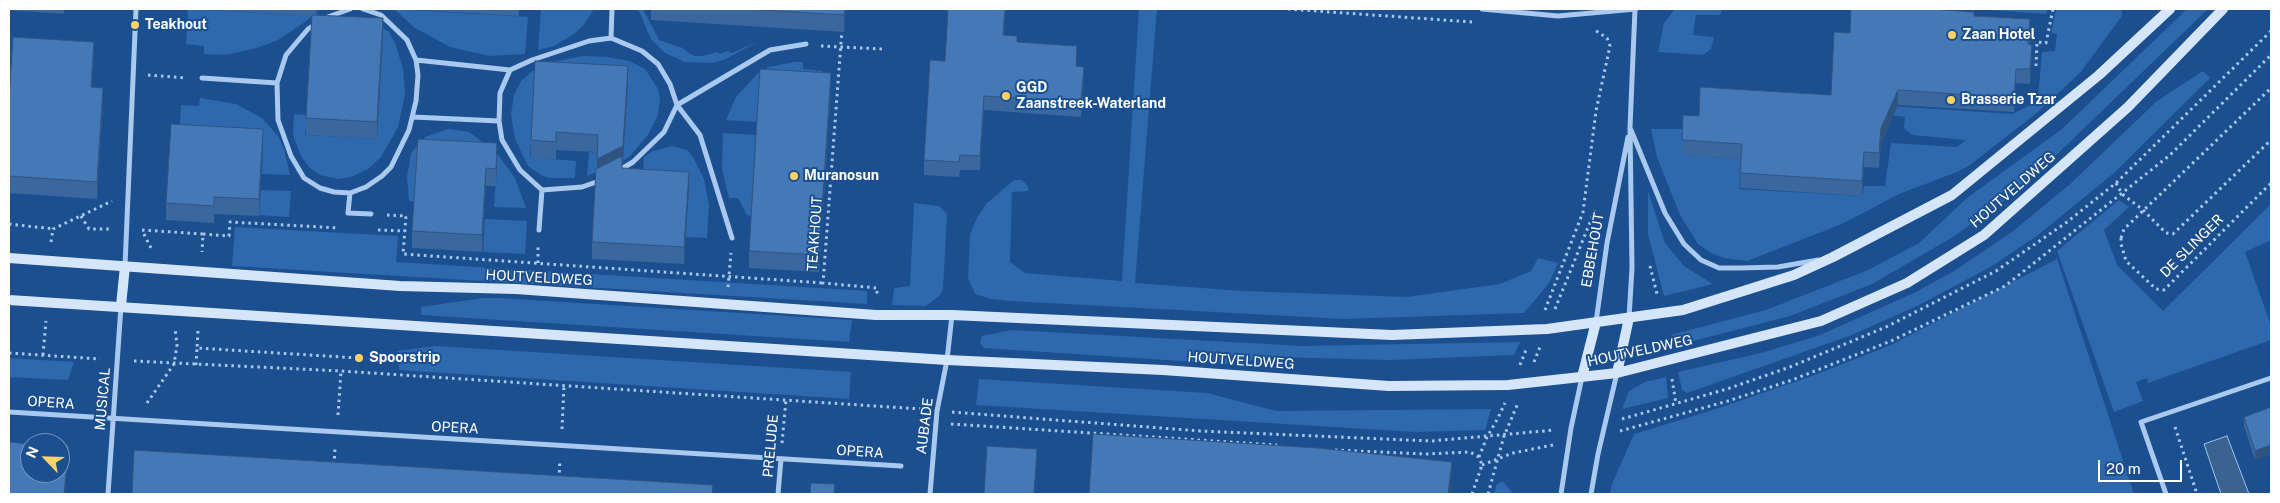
<!DOCTYPE html>
<html>
<head>
<meta charset="utf-8">
<style>
	body { margin:0 }
	#map { position:relative; width:2280px; height:503px; overflow:hidden; background:#1b4f8f; font-family:"Public Sans",sans-serif }
	canvas { display:block }
	.frame { position:absolute; inset:0; border:10px solid #fff; pointer-events:none }
	.north { position:absolute; left:20px; top:433px; width:50px; height:50px; box-sizing:border-box; background:#1b4f8f; border:1px solid #7695bc; border-radius:50%; rotate:294deg; font-size:14px; font-weight:700; line-height:20px; text-align:center; color:#fff }
	.north::after { content:''; display:block; margin:auto; width:18px; height:22px; background:#ffd166; clip-path:polygon(50% 0,100% 100%,50% 72%,0 100%) }
	.scale { position:absolute; left:2098px; top:460px; width:84px; height:22px; box-sizing:border-box; border:2px solid #fff; border-top:0; padding-left:6px; font-size:15px; line-height:18px; white-space:nowrap; color:#fff; -webkit-text-stroke:4px #1b4f8f; paint-order:stroke }
</style>
</head>
<body>
<div id="map">
<canvas width="2280" height="503"></canvas>
<div class="frame"></div>
<div class="north">N</div>
<div class="scale">20 m</div>
</div>
<script>
const g = document.querySelector('canvas').getContext('2d');
g.lineJoin = 'round';
function paint(path, color) {
  g.fillStyle = color;
  g.fill(path, 'evenodd');
}
function poly(rows) {
  const path = new Path2D();
  for (const r of rows) {
    path.moveTo(r[0], r[1]);
    for (let i = 2; i < r.length; i += 2) path.lineTo(r[i], r[i + 1]);
  }
  return path;
}
function strokePath(path, color, width, dash) {
  g.strokeStyle = color;
  g.lineWidth = width;
  g.lineCap = dash ? 'butt' : 'round';
  g.setLineDash(dash || []);
  g.stroke(path);
}
function drawText(font, color, halo, rows, align = 'center') {
  g.font = font + ' "Public Sans",sans-serif';
  g.lineWidth = 4;
  g.setLineDash([]);
  g.textBaseline = 'middle';
  g.strokeStyle = halo;
  g.fillStyle = color;
  for (const [text, x, y, turn = 0] of rows) {
    g.save();
    g.translate(x, y);
    g.rotate((+turn || 0) * Math.PI / 180);
    g.textAlign = isNaN(turn) ? turn : align;
    if (halo) g.strokeText(text, 0, 0);
    g.fillText(text, 0, 0);
    g.restore();
  }
}
paint(poly([
	[188,9,294,15,295,9,319,9,305,22,278,40,257,48,225,55,204,54,204,46,186,44],
	[394,9,528,17,525,54,489,56,450,47,415,28],
	[541,9,587,10,594,9,583,26,574,34,554,46,538,50],
	[638,9,643,9,659,40,683,48,690,54,695,56,703,56,717,52,720,54,727,51,732,53,759,41,724,60,713,63,685,62,665,53,651,39],
	[1139,9,1157,9,1135,283,1243,291,1407,297,1500,284,1531,271,1538,258,1558,263,1549,283,1524,313,1344,319,1011,301,991,299,975,294,968,278,970,234,978,216,987,203,1014,180,1022,180,1027,185,1029,191,1012,192,1010,262,1025,273,1122,281],
	[1675,9,1722,9,1720,15,1696,15,1693,35,1714,37,1711,49,1703,55,1658,52,1664,23],
	[1975,9,2048,9,2046,14],
	[2056,9,2121,9,2122,16,2080,73,2038,112,1970,165,1957,172,1899,194,1842,224,1747,261,1724,258,1711,253,1698,244,1680,215,1657,157,1651,129,1683,129,1682,155,1741,159,1739,189,1862,196,1864,186,1885,186,1891,143,1957,147,1966,140,1912,135,1904,128,1905,117,1891,115,1891,106,2012,114,2035,103,2038,99,2042,52,2055,51,2057,34,2051,33],
	[2187,9,2208,9,2023,187,1953,237,1872,284,1790,316,1674,346,1671,335,1766,310,1868,270,1919,243,1967,198,2062,129],
	[382,27,389,32,395,43,403,68,405,94,398,127,381,157,368,169,351,177,338,179,320,175,310,168,302,158,296,144,293,134,294,114,307,115,305,135,377,139,383,35],
	[584,56,607,57,629,61,645,69,658,89,660,99,658,115,648,135,630,156,623,161,587,176,589,152,623,154,535,78,530,157,576,161,575,178,549,178,541,175,528,166,515,139,511,114,514,95,521,81,535,69,551,62],
	[794,62,803,62,803,69,822,71,821,89,758,122,726,120,736,97,758,73,769,67],
	[2203,71,2210,78,2114,173,2038,235,1992,266,1921,304,1852,335,1687,393,1682,390,1678,372,1761,353,1820,335,1916,292,1954,271,2012,232,2069,185,2157,101],
	[200,98,236,104,262,118,278,136,284,149,290,175,262,174,263,146,179,141,181,105,199,106],
	[448,129,469,132,496,152,515,178,526,208,494,207,497,160,418,156,415,202,409,201,407,177,411,153,425,137],
	[723,133,757,135,751,216,747,215,738,198,729,198,727,191,722,168],
	[672,146,687,150,693,157,704,179,709,205,707,238,686,237,642,186,644,157,653,151],
	[261,190,291,191,289,217,259,215],
	[1648,191,1665,243,1684,266,1713,284,1664,296,1648,234],
	[2119,200,2129,207,2104,230,2117,265,2163,311,2271,204,2271,240,2245,252,2271,326,2271,340,2148,383,2147,378,2136,382,2143,401,2114,412,2057,251],
	[914,203,939,206,947,214,943,290,939,296,926,306,892,305,894,288,910,286],
	[485,219,527,221,525,254,483,252],
	[235,227,398,236,396,262,867,291,867,304,232,266],
	[2057,259,2134,494,1610,494,1612,484,1634,434,1710,411,1812,376,1891,345],
	[483,298,499,298,852,320,849,342,421,315,421,307],
	[1012,330,1303,346,1520,342,1514,355,1390,360,1275,357,1226,364,984,348,980,343,982,336],
	[436,346,851,372,849,399,399,370,397,351],
	[9,358,74,362,68,380,9,377],
	[1666,377,1668,398,1622,409,1629,391,1645,382],
	[979,379,1207,393,1276,411,1491,409,1485,430,1415,432,976,405],
	[1503,481,1513,494,1494,494,1497,484]
]), '#2e69ad');
const water = poly([
	[2227,436,2249,494,2221,494,2204,444,2227,436]
]);
paint(water, '#3c6290');
strokePath(water, '#9cc4f0', 1);
strokePath(poly([
	[1288,9,1472,22],
	[842,29,823,283,877,288,877,296],
	[821,46,882,49],
	[2036,66,2037,42,2046,43,2053,9],
	[148,75,187,78],
	[2116,183,2122,194,2142,209,2166,233,2173,234,2271,140],
	[387,215,406,216,403,254,823,283],
	[81,216,89,229,111,229],
	[9,224,54,229],
	[142,230,203,234,202,252],
	[378,230,405,231],
	[144,234,151,248],
	[203,234,229,236,230,222,339,228],
	[2121,238,2121,244,2126,261,2156,289,2164,290,2271,183],
	[51,242,53,229,112,201],
	[538,263,538,245],
	[1650,266,1657,294],
	[728,287,731,253],
	[1555,309,1595,210],
	[1545,310,1583,212,1596,111,1610,46,1607,38,1595,30],
	[198,331,197,348,374,359,389,357],
	[9,353,100,359],
	[43,355,46,321],
	[134,361,341,371,921,409],
	[1534,362,1540,347],
	[196,365,197,348],
	[1520,365,1526,350],
	[1672,379,1676,404],
	[147,403,174,364,177,345,175,328],
	[952,412,1200,431,1431,441,1555,430],
	[338,415,341,371],
	[1622,419,1727,389,1790,367,1886,327,1996,271,2067,222,2116,183,2271,31],
	[951,424,1277,445],
	[2175,427,2197,494],
	[562,429,564,385],
	[1620,431,1728,401,1792,380,1891,341,2005,286,2170,155,2271,55],
	[782,443,786,400],
	[1335,450,1426,454,1470,452,1479,457],
	[334,465,335,449],
	[1482,465,1513,453,1553,445],
	[559,479,560,460],
	[1472,494,1482,465,1479,457,1487,437,1498,418,1505,403],
	[1488,494,1504,436,1518,403]
]), '#a9c9ee', 3, [2.5, 4]);
strokePath(poly([
	[1482,9,1558,16,1636,9],
	[325,18,350,9],
	[611,38,642,51,658,64,670,84,677,105,770,50,806,44],
	[416,60,510,70],
	[202,78,277,83,278,120,291,156,304,178,320,188,334,192,350,193,366,187,382,176,391,167,409,130,416,101,418,75,416,60,407,40,381,15,363,9],
	[277,83,286,55,308,29,316,24],
	[413,117,499,121],
	[1631,130,1665,213,1684,244,1701,260,1719,268,1740,268,1778,267,1818,260],
	[618,171,633,162,664,132,677,105,700,135,732,238],
	[602,180,582,187,542,190,520,170,502,140,499,121,500,93,510,70,532,60,589,41,611,38,612,9],
	[350,193,348,213,371,214],
	[539,230,542,190],
	[125,266,136,9],
	[1629,318,1632,268,1630,127,1635,9],
	[1596,322,1607,243,1628,137],
	[9,412,901,466],
	[108,494,121,306],
	[778,494,781,459],
	[930,494,937,411,947,360,952,315],
	[1561,494,1571,428,1582,377],
	[1591,494,1598,454,1617,373],
	[2166,494,2141,422,2271,378]
]), '#a9c9ee', 5);
strokePath(poly([
	[9,258,400,286,516,289,876,315,952,315,1392,335,1547,329,1683,310,1794,275,1833,257,1952,195,2099,75,2170,9],
	[9,300,947,360,1163,370,1389,386,1508,385,1617,373,1821,321,1907,283,1984,235,2128,107,2223,9],
	[121,306,125,266],
	[1617,373,1629,318],
	[1582,377,1596,322]
]), '#d6e6fa', 10);
strokePath(poly([
	[2121,238,2124,229,2271,88]
]), '#a9c9ee', 3, [2.5, 4]);
paint(poly([
	[9,9,64,9,64,14,9,10],
	[196,9,317,9,316,15,383,35,377,139,306,135,306,118,312,16],
	[404,9,519,9,519,16],
	[556,9,587,9,587,11],
	[651,9,846,9,844,32,651,20],
	[1006,9,1004,35,1017,42,1077,66,1084,81,1081,117,984,110,980,170,960,170,959,177,924,175,924,160,945,61],
	[1974,16,2030,34,2030,44,2032,59,2030,84,2016,83,2014,112,1898,105,1881,143,1879,168,1864,167,1862,196,1740,188,1741,159,1682,155,1682,140,1699,116,1831,95,1850,33],
	[94,59,92,87,103,105,97,199,9,193,9,99],
	[628,84,622,168,689,189,684,264,592,259,592,242,597,152,556,150,556,159,531,158,531,140],
	[831,90,819,272,749,268,749,251],
	[418,139,497,160,496,186,486,186,482,252,412,248,412,231],
	[263,147,259,216,214,214,214,223,166,220,166,203],
	[2271,407,2255,460,2244,426,2244,417]
]), '#3a679d');
paint(poly([
	[845,9,846,9,844,32,844,15],
	[1005,9,1006,9,1003,49,1003,35],
	[383,18,383,35,377,139,377,122],
	[2030,19,2030,34,2028,59,2028,44],
	[94,42,94,59,91,104,91,87],
	[2032,45,2032,59,2030,84,2030,69],
	[628,66,628,84,623,163,622,163,622,174,597,176,597,159],
	[1084,67,1084,81,1081,117,1081,102],
	[2016,69,2016,83,2014,112,2014,98],
	[831,73,831,90,819,272,819,255],
	[103,88,103,105,97,199,97,182],
	[1898,90,1898,105,1881,143,1879,168,1881,128],
	[984,96,984,110,980,170,980,156],
	[263,129,263,147,259,216,259,199],
	[497,143,497,160,496,186,496,169],
	[1864,152,1864,167,1862,196,1862,181],
	[486,168,486,186,482,252,482,235],
	[689,172,689,189,684,264,684,247],
	[2271,445,2271,454,2255,460,2255,451],
	[69,446,69,455,65,494,64,494],
	[1037,449,1035,494,1034,494],
	[1452,462,1452,476,1450,494,1448,494]
]), '#305480');
const building = poly([
	[745,9,845,9,844,15,745,9],
	[948,9,1005,9,1003,35,1017,36,1017,42,1077,46,1076,66,1084,67,1081,102,984,96,980,156,960,155,959,162,924,160,930,60,945,61,948,9],
	[1851,9,1929,9,1974,12,1974,16,2030,19,2028,44,2032,45,2030,69,2016,69,2014,98,1898,90,1881,128,1879,153,1864,152,1862,181,1740,173,1742,144,1682,140,1683,115,1699,116,1700,87,1831,95,1834,32,1850,33,1851,9],
	[312,15,383,18,377,122,306,118,312,15],
	[13,37,94,42,91,87,103,88,97,182,9,176,9,99,13,37],
	[535,61,628,66,623,146,597,159,598,135,556,132,556,142,531,140,535,61],
	[760,69,831,73,819,255,749,251,760,69],
	[171,124,263,129,259,199,214,197,214,206,166,203,171,124],
	[418,139,497,143,496,169,486,168,482,235,412,231,418,139],
	[622,156,622,168,689,172,684,247,592,242,596,169,622,156],
	[2271,407,2271,445,2255,451,2244,417,2271,407],
	[1093,434,1318,448,1452,462,1448,494,1089,494,1093,434],
	[9,442,30,444,30,473,60,473,60,446,69,446,64,494,9,494,9,442],
	[987,446,1037,449,1034,494,984,494,987,446],
	[134,450,713,485,712,494,132,494,134,450],
	[811,483,835,484,834,494,846,494,810,494,811,483]
]);
paint(building, '#4478b7');
strokePath(building, '#305480', 1);
for (const [x, y, r, color] of [
	[135,25,5,"#ffd166"],
	[1952,35,5,"#ffd166"],
	[1006,96,5,"#ffd166"],
	[1951,100,5,"#ffd166"],
	[794,176,5,"#ffd166"],
	[359,358,5,"#ffd166"]
]) {
  const dot = new Path2D();
  dot.arc(x, y, r, 0, 2 * Math.PI);
  g.fillStyle = color;
  g.fill(dot);
  strokePath(dot, '#1b4f8f', 2);
}
drawText('bold 14px', '#fff', '#1b4f8f', [
	["Teakhout",145,25],
	["Zaan Hotel",1962,35],
	["GGD",1016,88],
	["Zaanstreek-Waterland",1016,104],
	["Brasserie Tzar",1961,100],
	["Muranosun",804,176],
	["Spoorstrip",369,358]
], 'left');
drawText('14px', '#fff', '#1b4f8f', [
	["HOUTVELDWEG",2013,190,-41],
	["TEAKHOUT",815,234,-86],
	["DE SLINGER",2192,246,-45],
	["EBBEHOUT",1593,250,-80],
	["HOUTVELDWEG",539,278,3],
	["HOUTVELDWEG",1640,351,-12],
	["HOUTVELDWEG",1241,361,4],
	["MUSICAL",103,399,-85],
	["OPERA",51,403,4],
	["AUBADE",925,426,-83],
	["OPERA",455,428,3],
	["PRELUDE",771,446,-85],
	["OPERA",860,452,4]
]);
</script>
</body>
</html>
